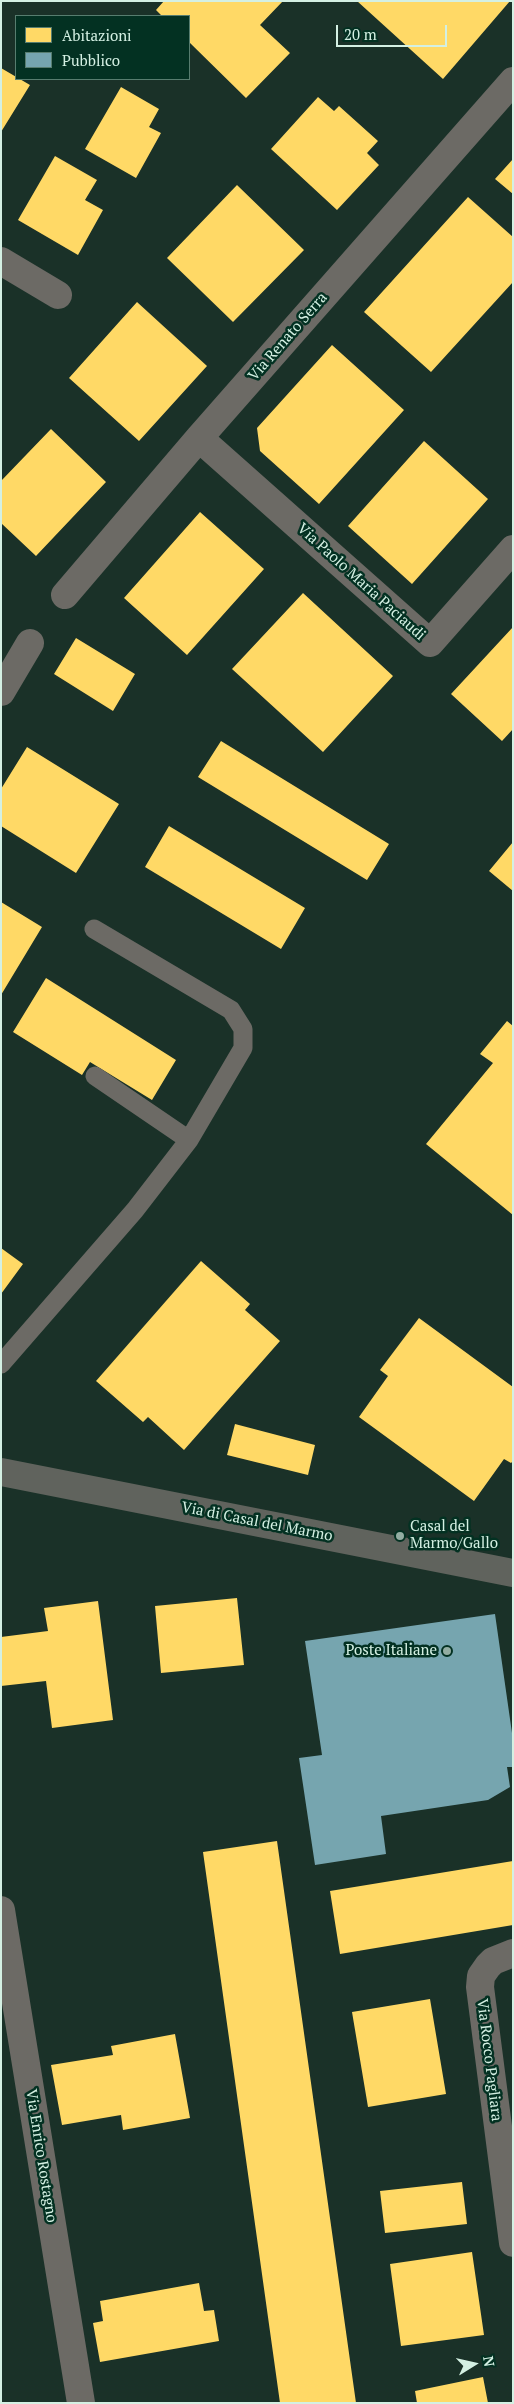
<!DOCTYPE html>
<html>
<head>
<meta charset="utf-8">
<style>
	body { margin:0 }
	#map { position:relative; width:514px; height:2404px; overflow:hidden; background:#1a3128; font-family:"PT Serif",serif }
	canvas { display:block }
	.frame { position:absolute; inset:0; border:2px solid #d4f0e3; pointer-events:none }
	.legend { position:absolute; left:15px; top:15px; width:175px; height:65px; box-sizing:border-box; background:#033122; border:1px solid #577d6f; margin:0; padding:6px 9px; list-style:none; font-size:15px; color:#d4f0e3 }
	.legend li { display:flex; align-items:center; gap:10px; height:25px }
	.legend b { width:25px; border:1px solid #577d6f }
	.north { position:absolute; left:449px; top:2339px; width:50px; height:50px; -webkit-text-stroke:4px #033122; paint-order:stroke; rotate:80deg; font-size:14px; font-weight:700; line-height:20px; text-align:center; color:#d4f0e3 }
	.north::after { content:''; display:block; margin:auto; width:18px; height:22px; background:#d4f0e3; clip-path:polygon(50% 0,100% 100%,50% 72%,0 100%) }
	.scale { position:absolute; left:336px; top:25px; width:111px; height:22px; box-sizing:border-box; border:2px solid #d4f0e3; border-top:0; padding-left:6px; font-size:15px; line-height:18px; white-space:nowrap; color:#d4f0e3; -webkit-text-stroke:4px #033122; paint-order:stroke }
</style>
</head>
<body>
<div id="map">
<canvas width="514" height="2404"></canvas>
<div class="frame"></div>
<ul class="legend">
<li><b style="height:14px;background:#ffd966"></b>Abitazioni</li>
<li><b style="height:14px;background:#76a5af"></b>Pubblico</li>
</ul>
<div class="north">N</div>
<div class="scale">20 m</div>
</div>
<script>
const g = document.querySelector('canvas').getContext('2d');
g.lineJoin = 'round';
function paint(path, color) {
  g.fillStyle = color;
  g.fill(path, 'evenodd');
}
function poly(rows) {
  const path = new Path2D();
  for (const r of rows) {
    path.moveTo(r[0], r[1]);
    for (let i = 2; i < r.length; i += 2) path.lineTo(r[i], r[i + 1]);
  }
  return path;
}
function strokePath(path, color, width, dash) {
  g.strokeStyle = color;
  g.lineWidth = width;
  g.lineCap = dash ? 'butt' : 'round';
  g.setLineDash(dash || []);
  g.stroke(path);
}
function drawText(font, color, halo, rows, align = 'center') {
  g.font = font + ' "PT Serif",serif';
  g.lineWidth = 5;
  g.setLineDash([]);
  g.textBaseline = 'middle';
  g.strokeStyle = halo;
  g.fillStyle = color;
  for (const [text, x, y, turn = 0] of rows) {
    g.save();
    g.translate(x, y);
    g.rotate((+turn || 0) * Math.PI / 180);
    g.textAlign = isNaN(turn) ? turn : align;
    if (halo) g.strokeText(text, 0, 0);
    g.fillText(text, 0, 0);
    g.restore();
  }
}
paint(poly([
	[164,1,283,1,260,25,290,53,246,98,189,42,189,16,162,16,156,10],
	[357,1,510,1,443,79],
	[1,68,30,85,1,132],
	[121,87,159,109,149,127,161,133,136,178,85,149],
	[318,97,334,111,339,106,378,141,367,153,379,165,337,210,271,149],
	[55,156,97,180,85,200,103,210,78,255,18,220],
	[513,159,513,194,495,179],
	[237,185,304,250,233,322,167,258],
	[468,197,513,237,513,282,431,372,364,312],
	[137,302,207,366,139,441,69,378],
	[332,345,404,410,319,504,260,451,257,428],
	[51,429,106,482,36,556,1,523,1,481],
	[424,441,488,499,412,584,348,526],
	[200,512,264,569,187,655,124,598],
	[303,593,393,676,323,752,232,669],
	[513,627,513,729,502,741,451,694],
	[76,638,135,674,113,711,54,674],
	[221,741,389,844,367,880,198,777],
	[27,747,119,804,76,873,1,826,1,789],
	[169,826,305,908,281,949,145,867],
	[513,842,513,891,489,871],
	[1,902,42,927,1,995],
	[46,978,176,1060,152,1100,90,1062,82,1075,13,1032],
	[507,1021,513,1026,513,1215,426,1144,493,1063,480,1054],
	[1,1248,23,1264,1,1294],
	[201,1261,250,1304,245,1310,280,1341,184,1450,148,1417,143,1422,96,1381],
	[419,1318,513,1387,513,1461,511,1463,504,1459,474,1501,359,1417,388,1376,380,1370],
	[235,1424,315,1445,308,1475,227,1455],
	[237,1598,244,1665,161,1673,155,1606],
	[98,1601,113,1720,52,1728,46,1681,1,1686,1,1637,48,1631,44,1608],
	[277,1841,356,2403,280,2403,203,1852],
	[513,1861,513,1925,340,1954,330,1891],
	[430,1999,446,2094,368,2107,352,2012],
	[175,2034,190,2118,123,2130,121,2115,62,2125,51,2065,113,2055,111,2046],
	[462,2182,467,2224,385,2233,380,2191],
	[472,2252,484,2335,401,2346,390,2264],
	[199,2283,204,2311,214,2310,219,2341,100,2362,93,2323,103,2321,100,2301],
	[483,2377,488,2403,417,2403,415,2391]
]), '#ffd966');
paint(poly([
	[495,1614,513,1740,513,1767,507,1767,510,1787,488,1800,381,1816,386,1854,315,1865,299,1758,322,1755,305,1641]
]), '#76a5af');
strokePath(poly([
	[95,1076,189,1140],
	[1,1364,135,1210,189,1140,243,1048,243,1029,231,1010,94,929]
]), '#6c6a65', 19);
strokePath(poly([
	[1,261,58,295],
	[199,438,430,643,513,549],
	[65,595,199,438,513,81],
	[1,692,30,643],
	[1,1910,81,2403],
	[513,1953,493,1961,488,1966,481,1976,480,1987,513,2243]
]), '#6c6a65', 28);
strokePath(poly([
	[1,1472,513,1573]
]), '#60635d', 28);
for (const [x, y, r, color] of [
	[400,1536,5,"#93ada2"],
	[447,1651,5,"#93ada2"]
]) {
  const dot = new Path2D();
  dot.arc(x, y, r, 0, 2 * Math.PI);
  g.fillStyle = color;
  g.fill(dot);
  strokePath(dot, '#033122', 2);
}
drawText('15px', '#d4f0e3', '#033122', [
	["Via Renato Serra",288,337,-49],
	["Via Paolo Maria Paciaudi",361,582,42],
	["Via di Casal del Marmo",257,1522,11],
	["Via Rocco Pagliara",489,2060,83],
	["Via Enrico Rostagno",41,2156,81]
]);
drawText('15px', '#d4f0e3', '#033122', [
	["Casal del",410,1527],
	["Marmo/Gallo",410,1544],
	["Poste Italiane",437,1651,"right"]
], 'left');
</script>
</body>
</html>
